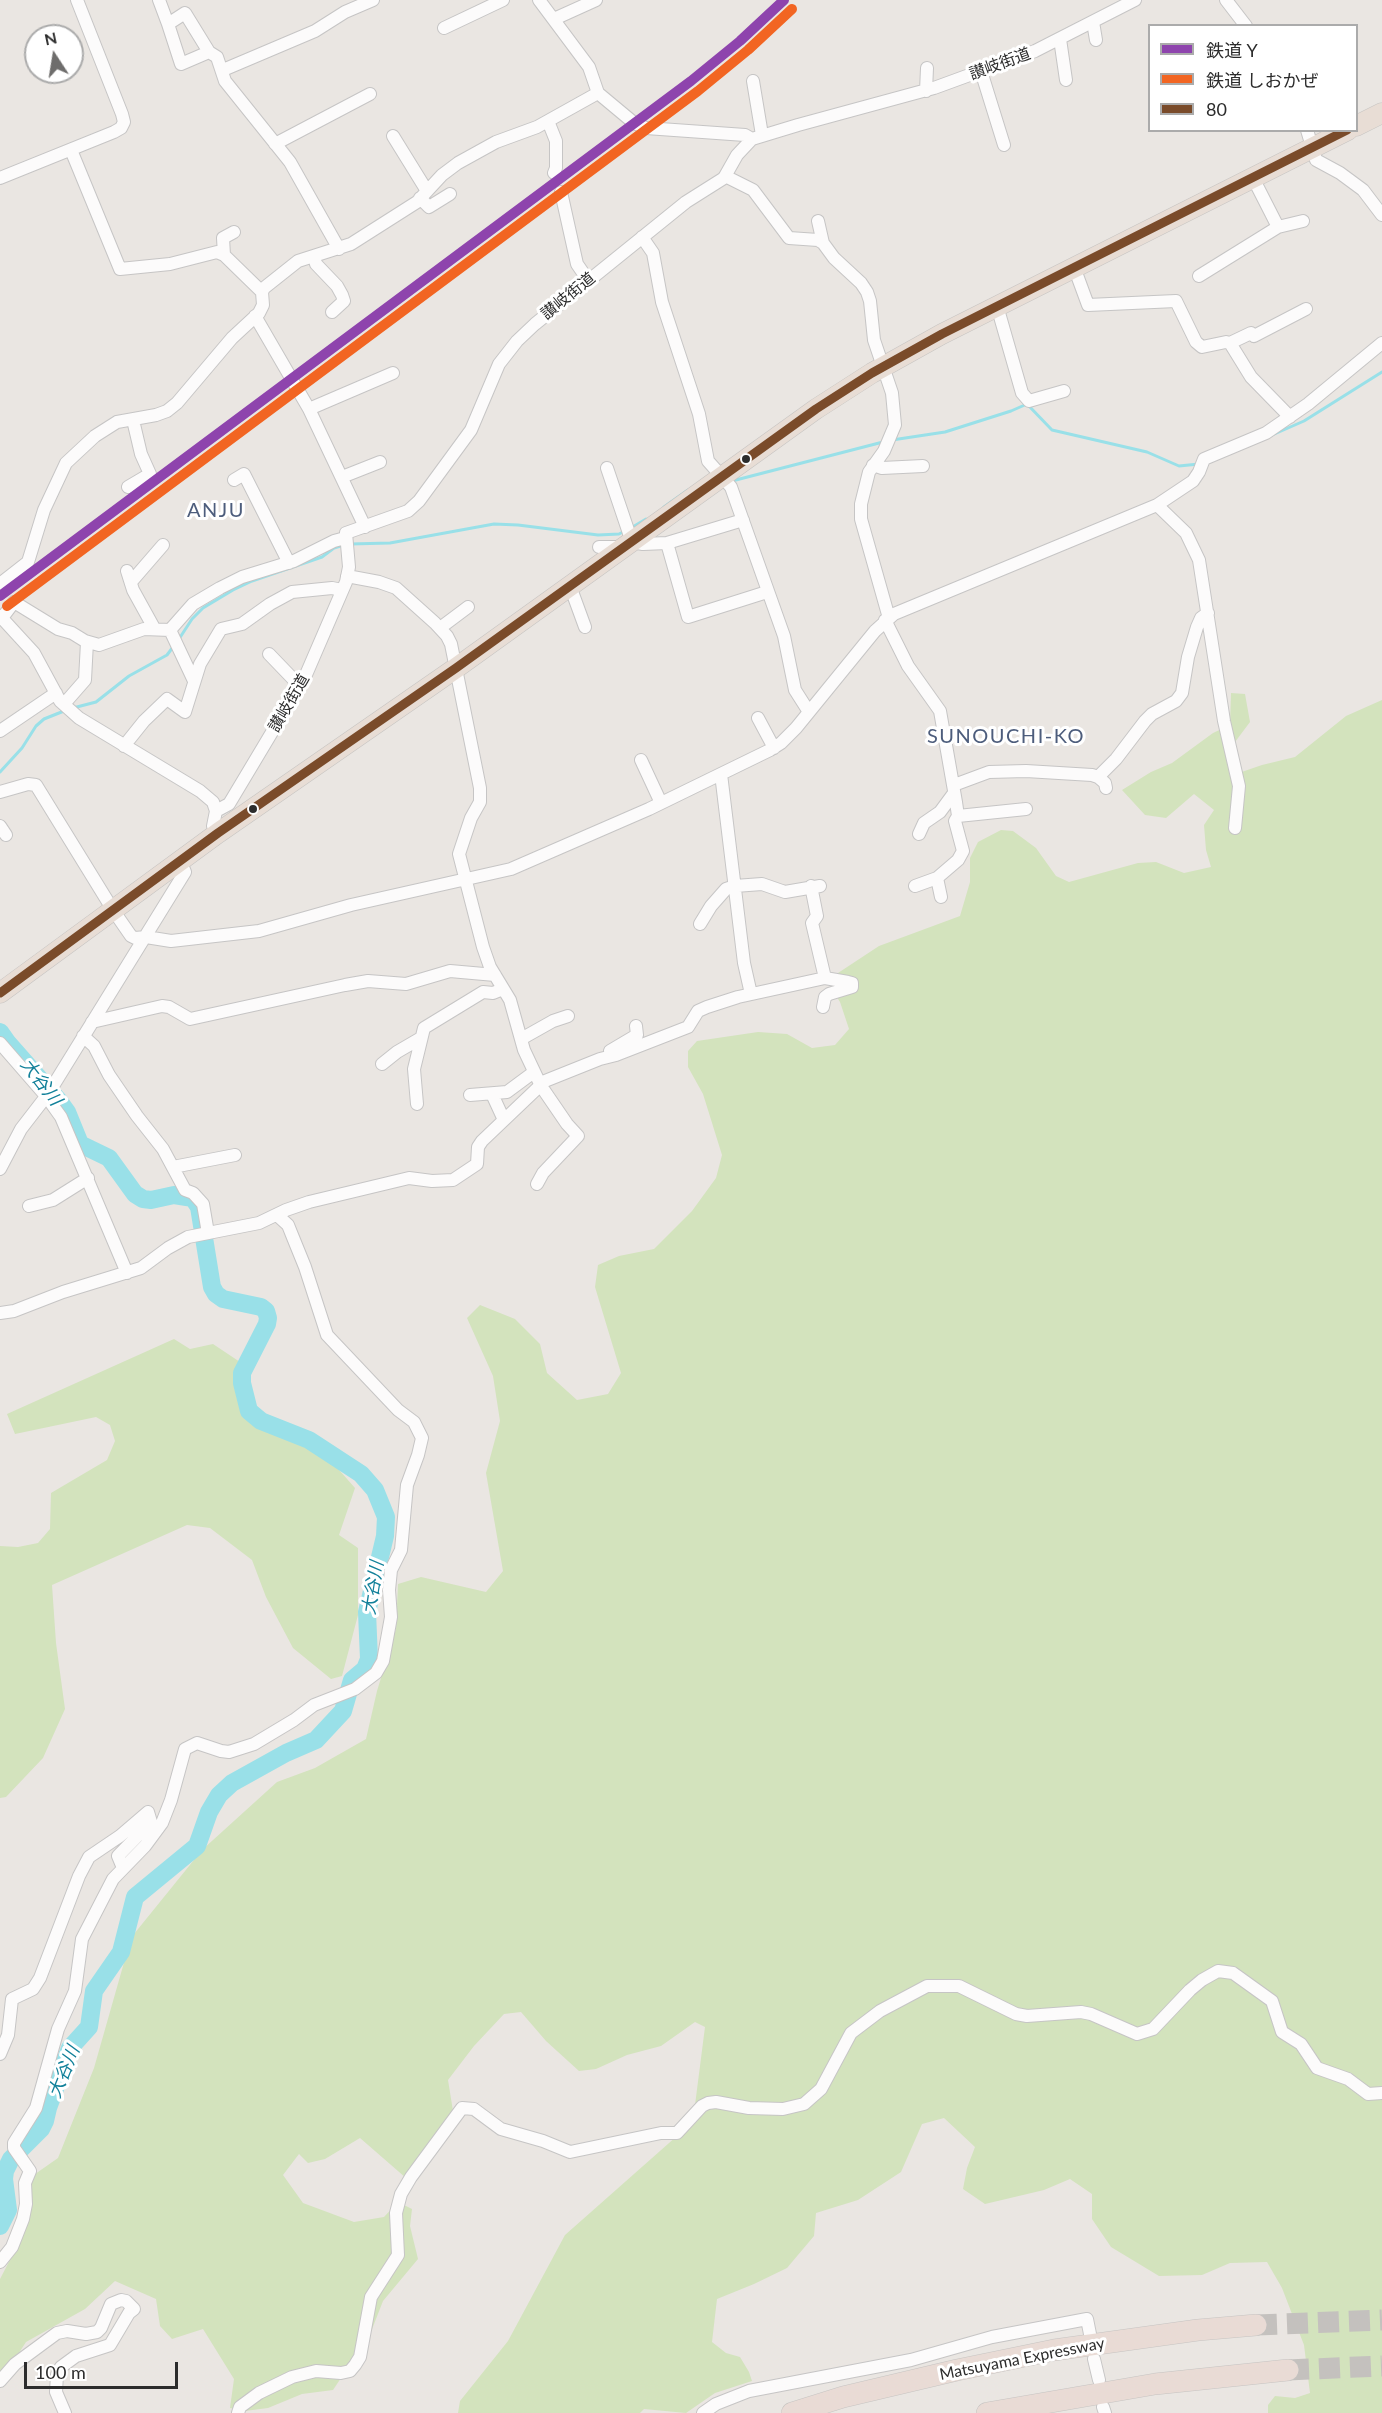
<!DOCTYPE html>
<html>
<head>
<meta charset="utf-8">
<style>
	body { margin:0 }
	#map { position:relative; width:1382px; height:2413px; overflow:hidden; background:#eae6e2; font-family:Lato,"Noto Sans JP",sans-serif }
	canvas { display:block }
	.legend { position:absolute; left:1148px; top:24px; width:210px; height:108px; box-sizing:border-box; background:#fff; border:2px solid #ababab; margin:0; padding:8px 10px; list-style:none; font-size:18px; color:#2c2c2c }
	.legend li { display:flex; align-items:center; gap:12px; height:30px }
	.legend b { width:30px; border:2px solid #ababab }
	.north { position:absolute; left:24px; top:24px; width:60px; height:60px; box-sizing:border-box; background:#fff; border:2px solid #ababab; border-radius:50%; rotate:348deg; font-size:16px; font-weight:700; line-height:24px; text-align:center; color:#2c2c2c }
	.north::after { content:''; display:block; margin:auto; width:21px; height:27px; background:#6e6d6c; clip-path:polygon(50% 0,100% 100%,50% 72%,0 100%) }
	.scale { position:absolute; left:24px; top:2362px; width:154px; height:27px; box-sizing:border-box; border:3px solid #2c2c2c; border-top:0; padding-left:8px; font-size:18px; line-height:21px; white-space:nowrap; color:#2c2c2c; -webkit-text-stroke:4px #fff; paint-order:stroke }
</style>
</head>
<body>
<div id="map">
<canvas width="1382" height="2413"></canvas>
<ul class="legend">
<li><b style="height:8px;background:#8e44ad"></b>鉄道 Y</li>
<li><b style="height:8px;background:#f26522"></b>鉄道 しおかぜ</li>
<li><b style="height:8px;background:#7a4b2a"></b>80</li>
</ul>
<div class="north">N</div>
<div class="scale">100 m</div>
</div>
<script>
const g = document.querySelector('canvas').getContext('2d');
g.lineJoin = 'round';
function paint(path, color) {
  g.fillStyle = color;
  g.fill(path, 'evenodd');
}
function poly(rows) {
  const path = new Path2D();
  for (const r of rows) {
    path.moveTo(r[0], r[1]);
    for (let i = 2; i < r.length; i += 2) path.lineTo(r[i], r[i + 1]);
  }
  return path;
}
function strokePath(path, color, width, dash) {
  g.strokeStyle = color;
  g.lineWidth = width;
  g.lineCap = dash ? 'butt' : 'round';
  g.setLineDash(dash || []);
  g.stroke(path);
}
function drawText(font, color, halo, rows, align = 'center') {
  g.font = font + ' Lato,"Noto Sans JP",sans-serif';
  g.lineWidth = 6;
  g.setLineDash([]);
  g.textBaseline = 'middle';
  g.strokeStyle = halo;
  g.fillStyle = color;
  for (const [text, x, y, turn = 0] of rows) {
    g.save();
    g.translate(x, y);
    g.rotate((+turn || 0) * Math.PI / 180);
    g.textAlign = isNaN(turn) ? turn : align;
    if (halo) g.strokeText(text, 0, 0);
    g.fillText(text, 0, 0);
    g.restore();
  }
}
paint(poly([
	[1231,693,1245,694,1250,722,1226,754,1230,776,1262,765,1295,757,1346,716,1382,700,1382,2413,1268,2413,1268,2405,1275,2396,1295,2398,1310,2393,1304,2345,1282,2288,1267,2262,1230,2263,1202,2275,1159,2276,1111,2247,1092,2219,1092,2194,1070,2179,1044,2190,985,2204,963,2189,967,2168,975,2147,944,2118,922,2124,901,2172,858,2200,816,2213,814,2236,787,2268,754,2284,717,2299,712,2342,726,2353,740,2357,749,2372,752,2381,715,2393,686,2413,644,2409,640,2413,458,2413,460,2401,508,2341,565,2235,686,2128,695,2105,705,2027,695,2022,661,2046,627,2055,596,2069,579,2071,546,2041,521,2012,504,2014,474,2046,448,2080,453,2111,406,2178,360,2138,325,2159,308,2163,299,2154,283,2175,303,2203,354,2222,384,2217,398,2202,412,2209,410,2226,418,2259,383,2301,360,2360,345,2372,333,2390,302,2394,268,2408,245,2411,230,2408,234,2379,203,2329,172,2339,160,2326,156,2299,115,2281,85,2309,26,2342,0,2382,0,2279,12,2256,28,2179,58,2158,94,2068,125,1959,134,1934,202,1850,277,1782,315,1768,366,1739,377,1691,396,1629,398,1584,421,1577,486,1592,503,1571,486,1473,500,1421,493,1376,467,1318,480,1305,515,1319,540,1344,547,1373,577,1400,608,1394,621,1373,595,1287,598,1265,619,1256,654,1249,692,1211,716,1178,722,1155,703,1094,688,1067,688,1051,697,1041,758,1032,787,1034,812,1048,835,1045,849,1029,840,1002,831,988,838,973,879,946,960,916,970,882,970,858,978,842,1001,830,1013,831,1036,848,1056,876,1069,882,1138,863,1156,862,1184,873,1211,867,1206,850,1204,825,1214,810,1194,794,1166,818,1145,815,1122,790,1151,772,1172,763,1213,733,1230,725],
	[174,1339,190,1349,213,1344,240,1362,237,1384,242,1413,255,1425,311,1445,333,1463,355,1488,339,1535,358,1548,358,1615,342,1676,331,1679,293,1648,266,1597,252,1560,210,1528,187,1525,52,1585,56,1643,65,1709,43,1758,6,1797,0,1798,0,1546,18,1547,38,1543,50,1529,51,1493,107,1460,115,1441,110,1425,96,1417,15,1434,7,1414]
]), '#d3e3bd');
strokePath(poly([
	[1272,435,1304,421,1382,372],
	[892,440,945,432,1011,411,1027,404,1052,430,1147,452,1179,466,1199,464],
	[732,481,883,442],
	[664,507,688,490],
	[631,528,646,519],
	[350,544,390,543,494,524,518,525,598,535,619,534,625,531],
	[179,639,192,619,203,608,233,590,252,581,322,557,334,548,344,545],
	[73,708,96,702,129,676,167,655,173,647],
	[0,772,22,748,36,726,44,719,64,711]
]), '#99e0e8', 3);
strokePath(poly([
	[0,1032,7,1042,59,1101,67,1112,80,1144,109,1158,135,1194,143,1199,151,1200,174,1195,193,1198,199,1207,212,1287,216,1294,223,1299,261,1307,266,1311,268,1318,267,1324,242,1373,242,1383,249,1411,261,1421,309,1440,361,1474,375,1490,386,1517,385,1536,367,1612,369,1659,365,1669,352,1680,343,1711,316,1740,286,1753,232,1783,219,1795,209,1812,197,1846,135,1897,121,1952,94,1991,89,2027,70,2048,48,2108,45,2121,41,2129,11,2159,5,2171,4,2179,8,2210,0,2226]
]), '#99e0e8', 18);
strokePath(poly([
	[1256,2325,1382,2320],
	[1288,2370,1382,2366]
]), '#c4c1be', 21, [21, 10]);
const minor = poly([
	[159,0,168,24,185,13,209,52,217,57,225,81,290,162,339,249],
	[539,0,589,67,598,93,634,123,646,128,745,135,752,139],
	[1226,0,1246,26],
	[554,19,596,0],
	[1093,22,1096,40],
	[168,24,181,64,209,52],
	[444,28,503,0],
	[1060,39,1066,80],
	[223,70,315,31,345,12,373,0],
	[981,71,1004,145],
	[753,81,762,135],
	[926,91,927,68],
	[548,121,556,141,556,168,554,173],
	[1307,130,1316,160,1340,173,1363,190,1382,215],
	[393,136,427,191],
	[275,144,370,94],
	[71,150,120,269,170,264,217,252,224,255,262,292],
	[725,176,753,190,789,238,818,240,823,243],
	[0,178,114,132,121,128,124,122,122,114,77,0],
	[1253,178,1278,227],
	[561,192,577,264,588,280],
	[420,198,429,207,450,194],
	[818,221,823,243,834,258,861,283,867,292,870,301,874,340,892,393,895,425,884,451,869,472,861,504,861,519,889,618],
	[642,237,653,253,662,302,699,414,708,461,731,487,784,636,795,690,809,712],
	[224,255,223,238,234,232],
	[314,256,316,264,337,286,342,295,344,301,332,312],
	[1074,267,1088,305,1176,301,1196,342,1202,347,1226,342,1230,343,1251,377,1290,417],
	[1199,276,1278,227,1303,221],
	[997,306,1022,393,1029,401,1064,391],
	[255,316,309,409,365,527],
	[1230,343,1251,333,1254,336,1306,309],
	[309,409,393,373],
	[873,465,882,468,923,466],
	[607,468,632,542,643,544,667,543,743,520],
	[342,477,380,462],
	[234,480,244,474,289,563],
	[128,487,150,474,141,454,133,420],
	[1157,505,1186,533,1199,560,1224,721,1239,786,1235,828],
	[667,543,688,617,767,592],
	[599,547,622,547],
	[127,571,133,590,154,628],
	[347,576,379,582,396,588,435,623,447,636,451,644,480,788,480,802,471,818,459,854,483,947,490,967,510,1000,524,1050,541,1086,567,1124,578,1136,543,1173,537,1184],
	[131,582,163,545],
	[0,584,28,562,44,510,66,463,95,436,117,422,156,415,167,411,177,403,232,338,259,313,263,305,262,292,264,288,298,261,351,244,417,202,442,175,458,163,496,142,537,127,598,93],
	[570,586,585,627],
	[0,616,34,653,60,701,79,718,200,791,213,802,216,811,213,826,218,833],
	[2,618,14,602,58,629,72,633,85,641,99,645,144,629,170,630,193,604,220,588,242,577,294,561,334,541,345,538],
	[885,620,908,666,940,711,956,802,958,816,955,821,963,851,958,860,937,878,915,886],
	[440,628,468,607],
	[170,630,194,681],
	[269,654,294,680,302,683],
	[64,704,85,680,87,642],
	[758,718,774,748],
	[0,731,56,693],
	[124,746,144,721,167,699,185,712,200,664,221,629,242,624,270,604,292,592,332,588,342,590],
	[641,760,661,803],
	[721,774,744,963,751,994],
	[1098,777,1116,759,1145,721,1152,714,1176,701,1182,693,1188,657,1197,627,1201,618,1208,613],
	[954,785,989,772,1026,771,1092,775,1098,777,1105,783,1106,788],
	[0,792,28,784,36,785,113,910,131,936,135,938,146,937,171,941,259,931,351,905,511,869,649,809,770,750,781,743,796,728,875,631,894,614,1157,505,1193,481,1199,472,1204,459,1266,433,1308,404,1382,343],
	[216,811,229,804,305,677,346,582,349,567,346,533,408,511,419,501,471,430,499,364,517,341,535,324,686,202,724,178,737,155,752,139,798,125,934,88,1035,51,1135,0],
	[958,816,1026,809],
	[0,826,6,835],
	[919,834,924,823,940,812,954,793],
	[937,878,941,897],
	[811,886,817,916,812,923,825,978,848,982,852,983,852,987,829,994,825,997,823,1007],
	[700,924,711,906,726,889,735,886,762,884,785,892,820,886],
	[92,1022,162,1006,169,1007,190,1019,345,985,368,981,406,984,450,971,495,975],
	[83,1036,94,1046,109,1075,137,1116,163,1149,185,1190,193,1193,203,1204,208,1233],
	[521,1039,553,1021,568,1016],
	[0,1043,46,1096,61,1117,127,1273],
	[610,1051,637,1035,636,1026],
	[382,1064,397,1052,421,1038],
	[492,1094,504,1120],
	[470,1095,507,1092,534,1072],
	[417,1104,414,1069,424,1028,483,992,493,993,503,989],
	[173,1167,235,1155],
	[0,1169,21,1129,48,1094,185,872,180,860],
	[29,1206,53,1200,88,1178],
	[0,1313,14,1311,63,1292,141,1268,168,1248,188,1237,259,1223,286,1210,309,1202,409,1178,432,1181,453,1180,477,1164,478,1147,482,1141,545,1081,600,1059,616,1055,688,1027,698,1011,707,1007,738,997,825,978],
	[0,2054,8,2035,12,1999,33,1989,40,1978,79,1876,89,1857,120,1836,148,1812,151,1822,118,1856,123,1868],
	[0,2262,12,2247,23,2219,26,2204,25,2183,30,2171,14,2148,14,2143,36,2108,58,2029,75,1991,82,1939,113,1879,145,1846,162,1823,171,1800,185,1749,197,1743,221,1751,229,1752,254,1744,294,1720,314,1705,355,1689,376,1673,383,1661,391,1617,389,1590,391,1570,401,1550,407,1485,418,1455,422,1438,414,1422,398,1410,327,1335,305,1267,292,1235,288,1225,277,1215],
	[1094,2359,1099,2380],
	[0,2381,15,2364,57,2333,67,2331,86,2334,97,2332,101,2328,111,2304,121,2300,126,2301,134,2309,129,2313,110,2345,76,2356,61,2367,57,2375,56,2392,65,2413],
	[1103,2407,1105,2413],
	[238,2413,240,2407,259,2393,292,2377,316,2371,341,2373,350,2371,355,2365,360,2357,371,2297,398,2255,396,2213,401,2194,411,2177,462,2108,474,2109,501,2129,543,2141,570,2152,661,2133,677,2133,702,2106,708,2103,716,2102,749,2108,783,2109,804,2104,821,2089,851,2033,880,2011,927,1986,959,1986,1016,2014,1027,2016,1081,2012,1091,2014,1137,2034,1153,2029,1190,1990,1202,1980,1218,1971,1233,1973,1272,2001,1282,2032,1301,2044,1317,2068,1348,2079,1368,2094,1382,2093],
	[703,2413,716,2404,749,2391,911,2360,992,2337,1087,2319,1090,2334]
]);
const trunk = poly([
	[1356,126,1382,113],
	[0,993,218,833,456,668,816,409,872,373,942,334,1348,130]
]);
const motorway = poly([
	[792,2413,843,2397,957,2370,1054,2350,1198,2330,1256,2325],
	[987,2413,1155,2384,1288,2370]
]);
strokePath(minor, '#c6c5c5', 14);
strokePath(trunk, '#c6c4c2', 21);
strokePath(motorway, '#c6c4c2', 22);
strokePath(minor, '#fcfbfb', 12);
strokePath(trunk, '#e8ddd5', 20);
strokePath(motorway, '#e9dbd5', 21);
strokePath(poly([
	[0,993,218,833,456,668,816,409,872,373,942,334,1347,130]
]), '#7a4b2a', 9);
strokePath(poly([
	[0,596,691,81,740,41,784,0]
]), '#8e44ad', 10);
strokePath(poly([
	[7,606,698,91,748,50,792,9]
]), '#f26522', 10);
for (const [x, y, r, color] of [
	[746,459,5,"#2c2c2c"],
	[253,809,5,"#2c2c2c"]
]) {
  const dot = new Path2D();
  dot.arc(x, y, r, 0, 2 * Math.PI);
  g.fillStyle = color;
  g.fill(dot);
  strokePath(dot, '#fff', 2);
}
drawText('16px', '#2c2c2c', '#fff', [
	["讃岐街道",1000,64,-20],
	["讃岐街道",568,296,-39],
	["讃岐街道",289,703,-60],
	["Matsuyama Expressway",1022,2359,-11]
]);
drawText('italic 18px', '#12819a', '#fff', [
	["大谷川",41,1082,52],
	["大谷川",373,1588,-81],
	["大谷川",64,2072,-68]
]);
g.letterSpacing = '1.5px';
drawText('20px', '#4d5d7c', '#fff', [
	["ANJU",216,511],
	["SUNOUCHI-KO",1006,737]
]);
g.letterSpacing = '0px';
</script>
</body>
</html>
